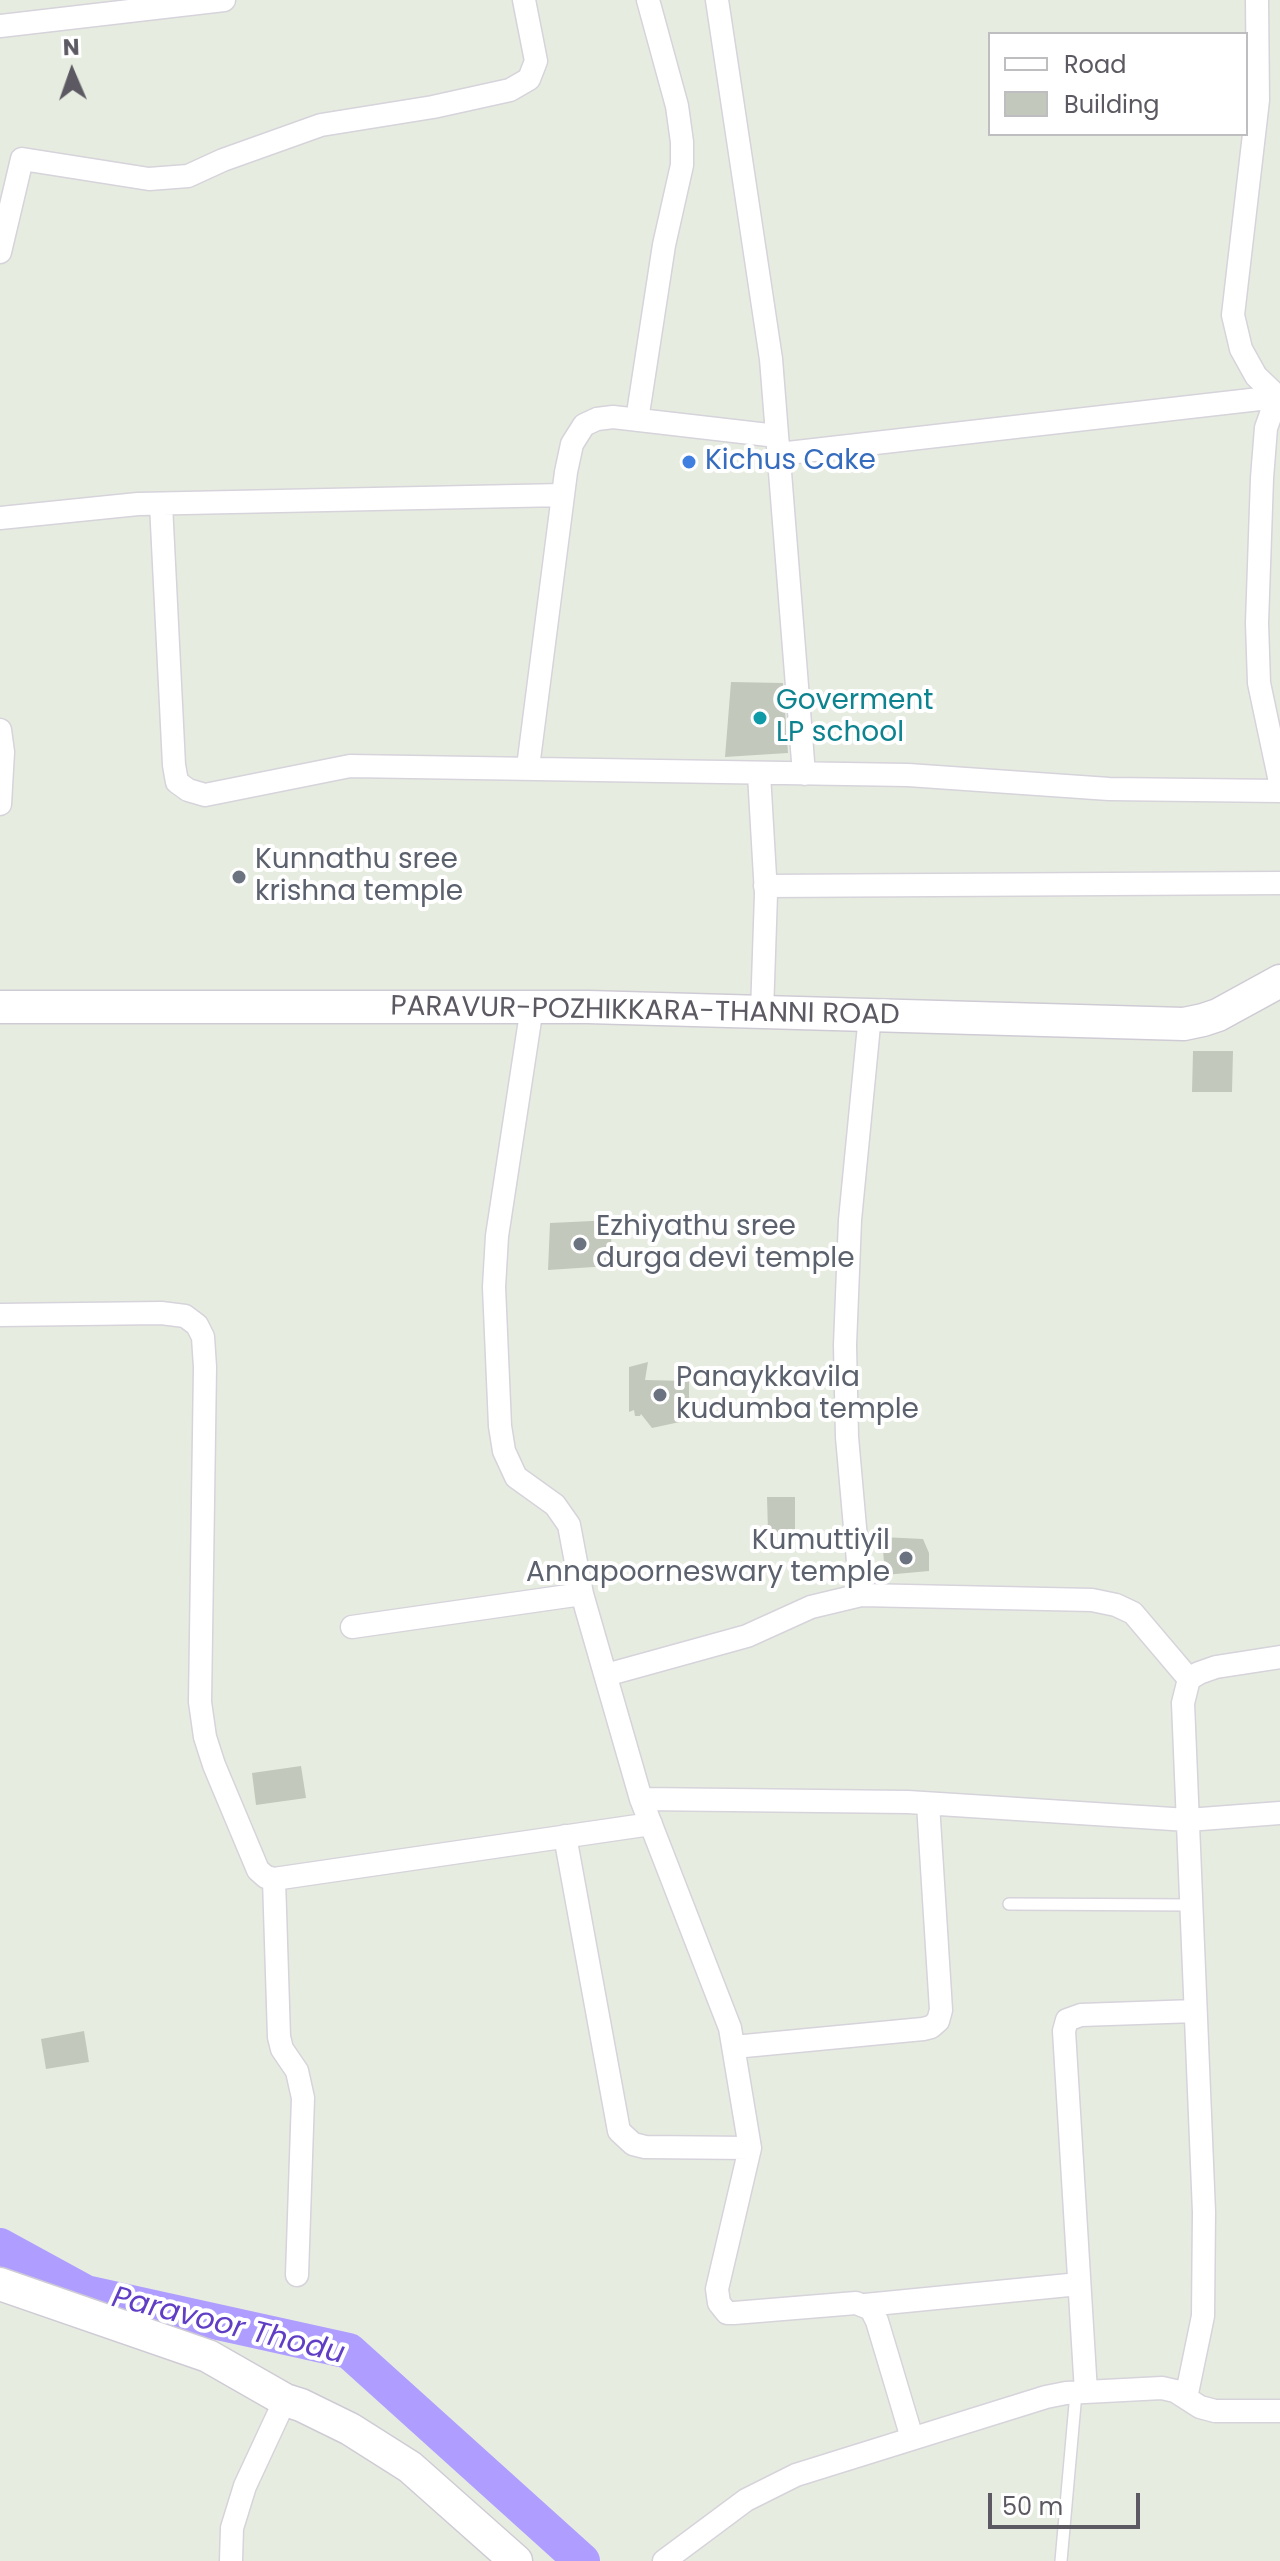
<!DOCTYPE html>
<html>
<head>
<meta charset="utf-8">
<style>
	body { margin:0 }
	#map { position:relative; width:1280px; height:2561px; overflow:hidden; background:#e6ede0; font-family:Poppins,sans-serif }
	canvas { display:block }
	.legend { position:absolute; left:988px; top:32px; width:260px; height:104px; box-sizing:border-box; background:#fff; border:2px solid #bebdc0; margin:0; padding:10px 14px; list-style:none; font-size:24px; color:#5c5962 }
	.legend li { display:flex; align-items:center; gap:16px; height:40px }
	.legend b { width:40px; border:2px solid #bebdc0 }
	.north { position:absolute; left:32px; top:32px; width:80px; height:80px; -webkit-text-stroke:6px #fff; paint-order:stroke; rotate:358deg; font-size:22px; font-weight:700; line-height:32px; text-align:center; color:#5c5962 }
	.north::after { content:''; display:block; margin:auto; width:28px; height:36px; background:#5c5962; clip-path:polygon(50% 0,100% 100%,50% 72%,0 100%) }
	.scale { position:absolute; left:988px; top:2493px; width:152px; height:36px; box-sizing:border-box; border:4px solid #5c5962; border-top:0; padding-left:10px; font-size:24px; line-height:28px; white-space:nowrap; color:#5c5962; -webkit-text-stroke:6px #fff; paint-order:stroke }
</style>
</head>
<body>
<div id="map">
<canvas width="1280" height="2561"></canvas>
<ul class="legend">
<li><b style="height:10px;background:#fff"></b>Road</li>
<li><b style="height:22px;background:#c3c8bd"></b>Building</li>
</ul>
<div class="north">N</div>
<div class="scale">50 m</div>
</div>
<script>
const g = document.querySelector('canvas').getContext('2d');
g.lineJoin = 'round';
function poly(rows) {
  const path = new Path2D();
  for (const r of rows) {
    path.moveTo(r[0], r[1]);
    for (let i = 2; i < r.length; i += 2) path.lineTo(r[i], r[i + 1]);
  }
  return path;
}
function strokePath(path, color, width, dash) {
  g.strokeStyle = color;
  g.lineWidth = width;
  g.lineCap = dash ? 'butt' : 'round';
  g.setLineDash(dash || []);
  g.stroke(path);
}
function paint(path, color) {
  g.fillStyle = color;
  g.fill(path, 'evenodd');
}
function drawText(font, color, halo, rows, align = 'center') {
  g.font = font + ' Poppins,sans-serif';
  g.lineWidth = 8;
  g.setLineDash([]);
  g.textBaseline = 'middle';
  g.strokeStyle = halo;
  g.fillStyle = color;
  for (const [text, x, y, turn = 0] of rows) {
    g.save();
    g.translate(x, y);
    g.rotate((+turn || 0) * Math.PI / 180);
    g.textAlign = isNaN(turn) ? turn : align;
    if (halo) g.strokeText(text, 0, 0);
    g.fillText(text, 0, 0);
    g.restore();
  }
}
strokePath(poly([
	[0,2246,86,2293,349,2351,582,2561]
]), '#af9eff', 36);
paint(poly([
	[731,682,783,683,788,753,725,757],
	[1193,1051,1233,1051,1232,1092,1192,1092],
	[613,1220,609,1266,548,1270,550,1223],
	[648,1362,645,1380,689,1381,689,1420,652,1428,641,1414,640,1416,635,1416,634,1410,629,1412,629,1367],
	[767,1497,795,1497,795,1532,768,1532],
	[882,1537,923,1539,929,1553,929,1571,885,1575],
	[301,1766,306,1798,256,1805,252,1773],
	[84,2031,89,2062,46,2069,41,2039]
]), '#c3c8bd');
const lane = poly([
	[1009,1904,1191,1905],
	[1061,2561,1076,2393]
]);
const street = poly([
	[717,0,771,359,804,774],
	[1257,0,1258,100,1233,315,1241,349,1256,376,1280,399],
	[0,26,224,0],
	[0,252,22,159,149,179,188,176,223,160,321,125,433,107,510,90,529,79,536,61,524,0],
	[637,420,664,245,682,165,682,142,677,106,648,0],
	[779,454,1277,397,1266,428,1262,478,1257,623,1259,683,1280,782],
	[161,504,174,765,177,782,188,790,205,795,350,766,908,775,1109,789,1280,791],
	[0,518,138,504,563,495],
	[0,730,3,752,0,804],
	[528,767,566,472,572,444,584,425,597,419,613,417,777,436],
	[759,774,766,894,762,1012],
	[765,886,1280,883],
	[532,1007,497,1236,494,1287,500,1426,504,1451,516,1477,555,1505,569,1525,582,1594,641,1799,730,2028,750,2148,717,2289,719,2303,727,2313,734,2313,856,2303,871,2309,877,2321,912,2438],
	[0,1315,161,1313,185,1316,197,1325,203,1337,205,1367,200,1702,205,1737,214,1765,258,1870,266,1877,274,1879,651,1824],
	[861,1595,847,1437,845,1345,850,1220,870,1015],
	[352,1627,582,1594],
	[606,1675,747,1636,811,1607,861,1595,1092,1600,1116,1605,1133,1613,1189,1679],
	[641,1799,908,1802,1188,1820,1280,1813],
	[565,1836,619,2131,633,2144,645,2147,750,2148],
	[274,1879,279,2037,282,2049,297,2071,303,2098,297,2275],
	[734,2047,923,2029,931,2027,938,2021,941,2010,928,1804],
	[865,2305,1079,2284],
	[1086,2392,1064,2031,1067,2020,1081,2015,1195,2011],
	[1186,2398,1203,2316,1204,2212,1183,1703,1189,1679,1199,1673,1216,1667,1280,1657],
	[231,2561,232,2528,245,2486,285,2400],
	[664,2561,746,2500,796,2475,1046,2397,1066,2393,1162,2388,1175,2391,1200,2407,1215,2411,1280,2411]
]);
const secondary = poly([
	[0,1007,588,1007,1184,1024,1203,1020,1218,1015,1280,981],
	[0,2284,208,2356,285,2400,301,2405,350,2429,410,2467,516,2561]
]);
strokePath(lane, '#d6d3db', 14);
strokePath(street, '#d6d3db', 25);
strokePath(secondary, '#cfcbd5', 35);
strokePath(lane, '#fff', 11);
strokePath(street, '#fff', 22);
strokePath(secondary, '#fff', 32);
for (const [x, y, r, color] of [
	[689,462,8,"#3f7fe0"],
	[760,718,8,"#0f9aa8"],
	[239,877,8,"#6b7280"],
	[580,1244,8,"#6b7280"],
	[660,1395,8,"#6b7280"],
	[906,1558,8,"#6b7280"]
]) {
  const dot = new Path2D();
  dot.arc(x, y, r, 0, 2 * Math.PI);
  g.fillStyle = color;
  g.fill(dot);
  strokePath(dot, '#fff', 3);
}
drawText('28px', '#366cbe', '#fff', [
	["Kichus Cake",705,462]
], 'left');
drawText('28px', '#0d838f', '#fff', [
	["Goverment",776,702],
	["LP school",776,734]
], 'left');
drawText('28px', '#5b616d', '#fff', [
	["Kunnathu sree",255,861],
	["krishna temple",255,893],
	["Ezhiyathu sree",596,1228],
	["durga devi temple",596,1260],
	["Panaykkavila",676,1379],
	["kudumba temple",676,1411],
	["Kumuttiyil",890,1542,"right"],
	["Annapoorneswary temple",890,1574,"right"]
], 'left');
drawText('28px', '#5c5962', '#fff', [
	["PARAVUR-POZHIKKARA-THANNI ROAD",645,1012,1]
]);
drawText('italic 30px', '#603ec5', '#fff', [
	["Paravoor Thodu",228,2327,14]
]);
</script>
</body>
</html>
